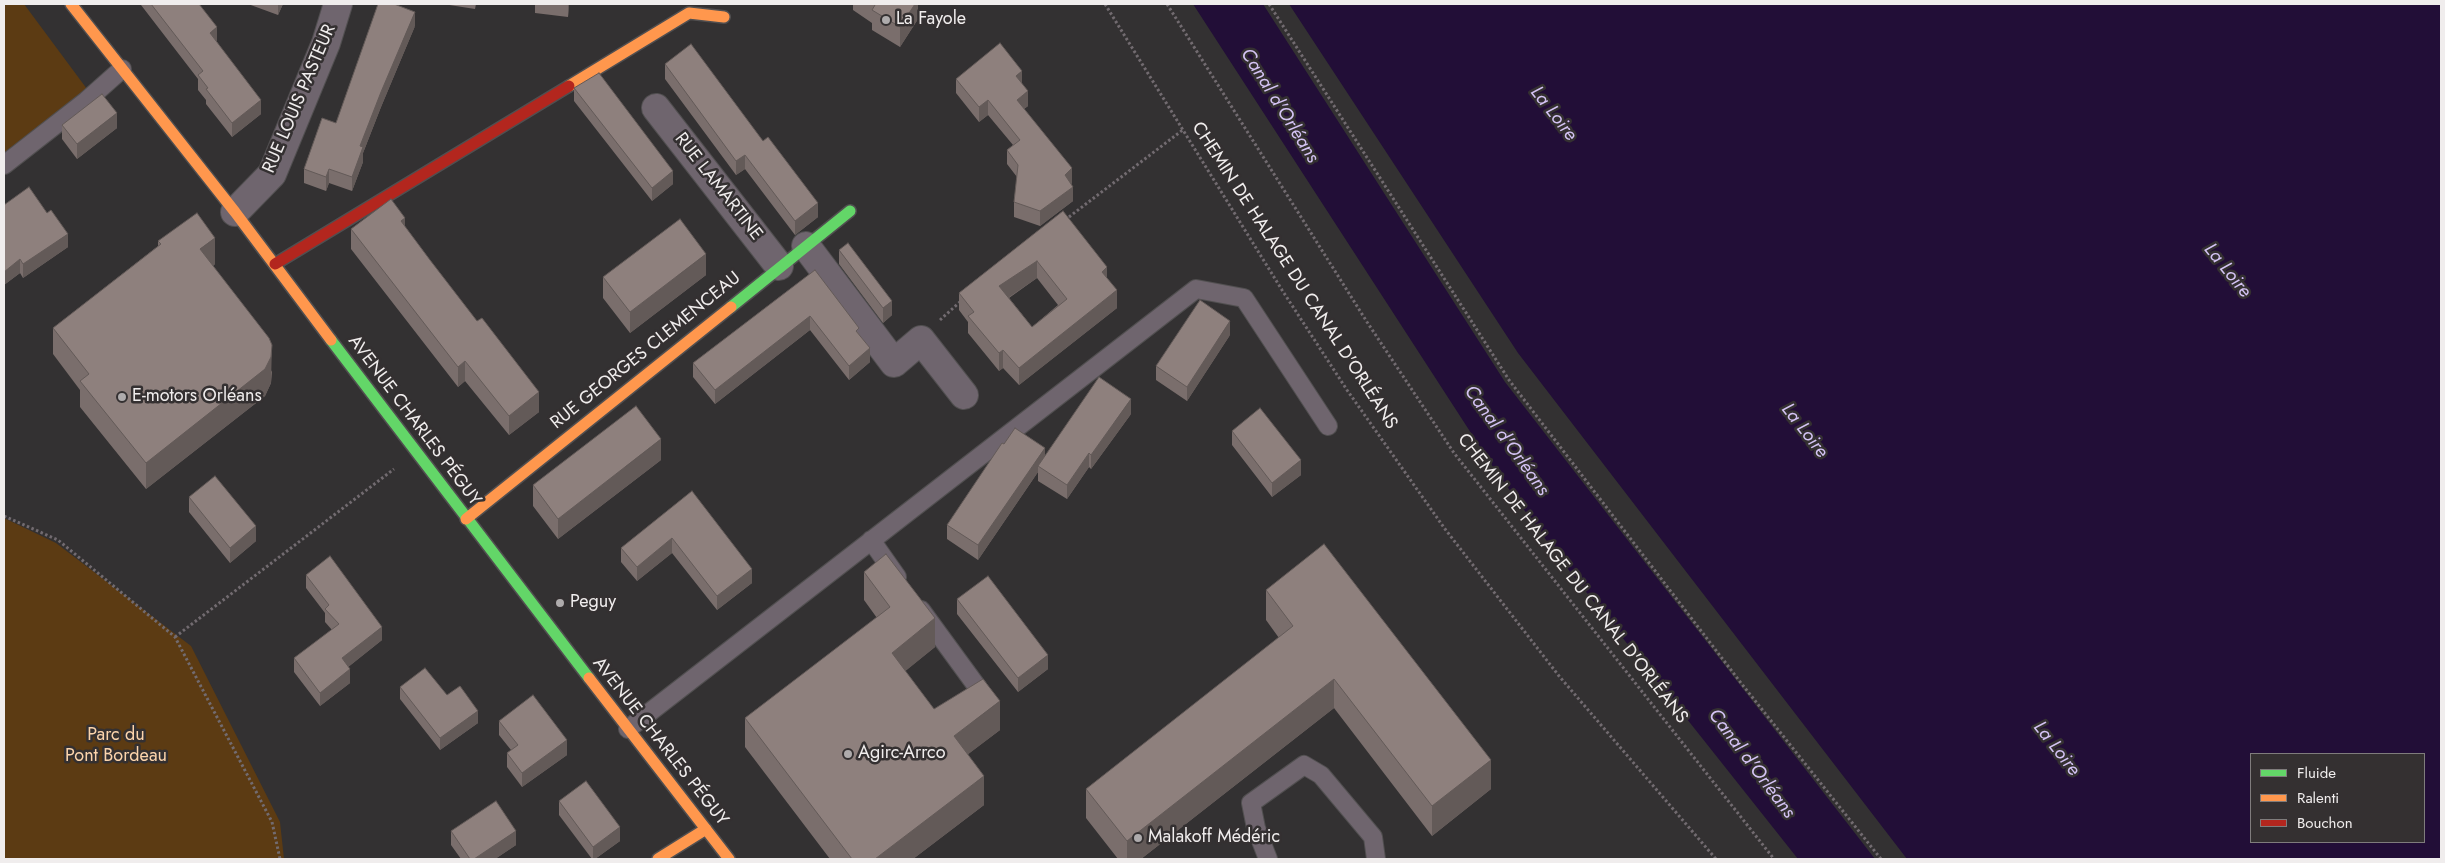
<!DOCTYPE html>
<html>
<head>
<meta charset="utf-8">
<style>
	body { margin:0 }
	#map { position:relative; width:2445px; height:863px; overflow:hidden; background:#333132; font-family:Jost,sans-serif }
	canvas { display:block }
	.frame { position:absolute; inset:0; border:5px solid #f0eded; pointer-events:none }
	.legend { position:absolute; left:2250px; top:753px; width:175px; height:90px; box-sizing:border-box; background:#343031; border:1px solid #7f7c7c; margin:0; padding:6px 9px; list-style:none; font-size:15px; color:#f0eded }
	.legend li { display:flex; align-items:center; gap:10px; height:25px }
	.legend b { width:25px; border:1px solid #7f7c7c }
</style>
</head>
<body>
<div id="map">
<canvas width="2445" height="863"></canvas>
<div class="frame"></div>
<ul class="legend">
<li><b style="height:6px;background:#63d668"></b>Fluide</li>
<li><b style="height:6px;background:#ff974d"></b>Ralenti</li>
<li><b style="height:6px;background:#b3261e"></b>Bouchon</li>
</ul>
</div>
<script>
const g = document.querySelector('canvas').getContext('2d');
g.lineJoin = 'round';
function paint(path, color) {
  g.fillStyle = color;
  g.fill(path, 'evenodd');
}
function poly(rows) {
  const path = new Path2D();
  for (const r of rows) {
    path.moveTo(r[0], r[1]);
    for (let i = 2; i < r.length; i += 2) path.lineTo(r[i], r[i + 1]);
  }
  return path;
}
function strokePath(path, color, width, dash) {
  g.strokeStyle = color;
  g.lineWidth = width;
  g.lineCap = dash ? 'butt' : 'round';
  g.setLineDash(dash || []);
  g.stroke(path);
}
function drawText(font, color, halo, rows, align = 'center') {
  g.font = font + ' Jost,sans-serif';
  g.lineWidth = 5;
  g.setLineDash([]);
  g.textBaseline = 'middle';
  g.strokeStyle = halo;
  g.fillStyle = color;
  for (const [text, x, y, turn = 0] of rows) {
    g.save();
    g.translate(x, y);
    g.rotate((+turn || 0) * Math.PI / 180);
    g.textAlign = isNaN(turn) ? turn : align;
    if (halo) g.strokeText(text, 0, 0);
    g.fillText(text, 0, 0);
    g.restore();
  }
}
paint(poly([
	[4,4,24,4,87,89,4,154],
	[4,518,56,543,191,646,280,822,284,859,4,859]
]), '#5c3b13');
paint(poly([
	[1193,4,1263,4,1505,382,1875,859,1798,859,1560,559,1495,470],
	[1289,4,2441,4,2441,859,1907,859,1518,353],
	[2251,754,2424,754,2424,842,2251,842]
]), '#220e37');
const lane = poly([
	[4,165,86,101,122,69],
	[871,540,897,577],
	[921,610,978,688],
	[628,729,1196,289,1244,298,1328,426],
	[1268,859,1256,828,1251,803,1304,765,1321,775,1373,837,1376,859]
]);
const street = poly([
	[656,108,779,266],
	[235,212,272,174,326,43,338,4],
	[806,246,894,363,921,340,964,395]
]);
const fast = poly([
	[731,307,850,211],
	[331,340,589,678]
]);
const slow = poly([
	[71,4,235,212,331,340],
	[569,86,689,13,724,17],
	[466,519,731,307],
	[589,678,729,859],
	[658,859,706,829]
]);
const jam = poly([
	[275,264,569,86]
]);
strokePath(lane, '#514f50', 20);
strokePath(street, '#514f50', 30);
strokePath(fast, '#514f50', 14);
strokePath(slow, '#514f50', 14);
strokePath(jam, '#514f50', 14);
strokePath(poly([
	[1105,4,1282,290,1347,390,1445,529,1559,676,1716,859],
	[1167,4,1367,322,1454,453,1774,859],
	[1269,4,1509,380,1741,683,1881,859],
	[1065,220,1184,129],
	[940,320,961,301],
	[4,516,58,540,175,637,272,822,280,859],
	[175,637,394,469]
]), '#726b70', 3, [2.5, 2.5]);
strokePath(lane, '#6f656e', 18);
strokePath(street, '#6f656e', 28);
strokePath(fast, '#63d668', 11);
strokePath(slow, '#ff974d', 11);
strokePath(jam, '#b3261e', 11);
paint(poly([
	[141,4,199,4,217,42,261,114,232,137,206,104,206,100,198,90,198,79,141,5],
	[248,4,283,4,278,15],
	[443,4,476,4,475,9],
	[535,4,569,4,568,17,535,13],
	[853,4,918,4,918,19,900,47,872,30,872,23,853,10],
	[415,26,381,107,363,153,363,162,352,191,329,183,326,191,304,183,304,169,336,123],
	[665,64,818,217,795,235,745,169,736,175,665,79],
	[956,79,1022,84,1028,106,1024,109,1072,183,1071,184,1073,201,1040,226,1014,217,1014,202,1017,177,1007,164,1007,150,1013,145,988,115,979,122,956,93],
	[574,88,673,184,652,201,574,101],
	[62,125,117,128,77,159,62,139],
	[4,205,68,247,23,278,20,273,4,285],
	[1063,211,1107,279,1117,308,1019,385,1003,368,999,371,968,333,968,322,959,310,959,293],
	[1037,278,1058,305,1032,327,1009,298],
	[405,227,539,412,509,435,465,381,458,387,351,249,351,229],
	[158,241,215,264,213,266,272,372,271,383,265,396,146,489,80,407,80,390,53,354,53,328,158,246],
	[839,250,892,315,883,323,839,264],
	[815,270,859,334,870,362,849,380,810,330,715,404,693,377,693,363],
	[706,275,630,333,603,298,603,277],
	[1230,335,1187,401,1156,380,1156,366],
	[1131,414,1091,469,1089,467,1067,499,1038,481,1038,472,978,560,947,539,947,525,1045,456],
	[1232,431,1301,475,1272,497,1232,445],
	[661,460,558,539,533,506,533,485],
	[692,491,752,583,717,610,672,553,637,581,621,562,621,548],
	[189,497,256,541,230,563,189,512],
	[864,572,935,647,905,671,934,709,1000,730,968,754,984,805,913,859,830,859,745,747,745,718,877,618,864,600],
	[306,575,382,640,348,667,350,683,320,706,294,672,294,658,332,630,325,622,325,613,306,588],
	[1266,590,1491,789,1432,836,1334,708,1141,859,1118,859,1086,818,1086,789,1279,638,1266,620],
	[957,599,1048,669,1018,692,957,614],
	[400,687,478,723,440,750,400,699],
	[499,721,567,755,522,787,507,767,507,753,511,750,499,735],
	[559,801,620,841,595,859,592,859,559,815],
	[451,831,516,845,495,859,461,859,451,845]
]), '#7a6e6c');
paint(poly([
	[278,4,283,4,278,15],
	[568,4,569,4,568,17],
	[915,4,918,4,918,19,900,47,900,27],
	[415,12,415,26,381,107,363,153,363,162,352,191,352,177,360,146,381,92],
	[217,27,217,42,210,33],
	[1022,71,1022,86,1016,76],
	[1028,91,1028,106,1017,114,1017,100],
	[261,100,261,114,232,137,232,123],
	[988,100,988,115,979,122,979,107],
	[117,113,117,128,77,159,77,144],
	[745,155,745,169,736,175,736,161],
	[1072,168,1072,183,1065,189,1065,175],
	[329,169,329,183,326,191,326,177],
	[673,171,673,184,652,201,652,188],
	[1073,187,1073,201,1040,226,1040,211],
	[818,203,818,217,795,235,795,221],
	[405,218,405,237,401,221],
	[68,234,68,247,23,278,23,264],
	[215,238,215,264,200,275,200,249],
	[706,254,706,275,630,333,630,312],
	[20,259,20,273,4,285,4,272],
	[1037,261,1037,278,999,304,999,286],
	[1107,267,1107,285,1102,272],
	[1117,290,1117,308,1019,385,1019,368],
	[892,301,892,315,883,323,883,308],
	[810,316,810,330,715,404,715,390],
	[1230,321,1230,335,1187,401,1187,387],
	[272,345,271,383,265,396,146,489,146,463],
	[870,348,870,362,849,380,849,366],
	[1003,350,1003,368,999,371,999,353],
	[465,361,465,381,458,387,458,367],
	[539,392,539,412,509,435,509,416],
	[1131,399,1131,414,1091,469,1091,455],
	[661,439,661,460,558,539,558,519],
	[1045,448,1045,462,1038,466,1038,472,978,560,978,545],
	[1089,453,1089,467,1067,499,1067,485],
	[1301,460,1301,475,1272,497,1272,483],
	[256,526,256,541,230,563,230,548],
	[672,538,672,553,637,581,637,567],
	[752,569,752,583,717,610,717,596],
	[935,618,935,647,892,682,892,653],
	[382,627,382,640,342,672,342,658],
	[1048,655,1048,669,1018,692,1018,678],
	[350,669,350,683,320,706,320,693],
	[1334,679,1334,708,1141,859,1127,859,1127,841],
	[1000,701,1000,730,954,765,954,736],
	[478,711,478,723,440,750,440,738],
	[567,740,567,755,522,787,522,773],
	[1491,760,1491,789,1432,836,1432,806],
	[984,776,984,805,913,859,875,859],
	[620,827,620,841,595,859,593,859,593,847],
	[516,831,516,845,495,859,474,859]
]), '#635a58');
const building = poly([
	[151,4,199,4,217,27,210,33,261,100,232,123,206,89,208,88,198,75,203,71,151,4],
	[378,4,394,4,415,12,381,92,360,146,363,147,352,177,329,169,326,177,304,169,322,118,336,123,378,4],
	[873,4,915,4,900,27,872,10,875,5,873,4],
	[1000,43,1022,71,1016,76,1028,91,1017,100,1072,168,1065,175,1073,187,1040,211,1014,202,1018,165,1007,150,1020,140,988,100,979,107,956,79,1000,43],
	[691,44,763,141,768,137,818,203,795,221,745,155,736,161,665,64,691,44],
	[599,73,673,171,652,188,574,88,599,73],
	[102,94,117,113,77,144,62,125,102,94],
	[29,187,47,213,51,210,68,234,23,264,20,259,4,272,4,205,29,187],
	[391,199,405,218,401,221,430,260,477,321,482,318,539,392,509,416,465,361,458,367,351,229,391,199],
	[1063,211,1107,267,1102,272,1117,290,1019,368,1003,350,999,353,968,316,974,312,959,293,1063,211],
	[1037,261,1067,299,1032,327,999,286,1037,261],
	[197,213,215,238,200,249,269,338,272,345,271,357,265,369,146,463,80,381,89,374,53,328,161,244,158,241,197,213],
	[680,219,706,254,630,312,603,277,680,219],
	[848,243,892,301,883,308,839,250,848,243],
	[815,270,859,328,856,331,870,348,849,366,810,316,715,390,693,363,815,270],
	[1200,300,1230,321,1187,387,1156,366,1200,300],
	[1099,377,1131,399,1091,455,1089,453,1067,485,1038,466,1099,377],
	[636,406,661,439,558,519,533,485,636,406],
	[1260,408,1301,460,1272,483,1232,431,1260,408],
	[1015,428,1045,448,978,545,947,525,1002,443,1004,444,1015,428],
	[215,476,256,526,230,548,189,497,215,476],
	[692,491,752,569,717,596,672,538,637,567,621,548,692,491],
	[1324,544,1491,760,1432,806,1334,679,1127,841,1086,789,1293,626,1266,590,1324,544],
	[886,554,935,618,892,653,934,709,983,679,1000,701,954,736,984,776,875,859,852,859,745,718,890,607,864,572,886,554],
	[330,556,382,627,342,658,350,669,320,693,294,658,339,624,325,609,329,605,306,575,330,556],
	[988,576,1048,655,1018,678,957,599,988,576],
	[425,668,447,695,460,686,478,711,440,738,400,687,425,668],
	[533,695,567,740,522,773,507,753,518,745,499,721,533,695],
	[586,781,620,827,593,847,559,801,586,781],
	[496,801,516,831,474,859,470,859,451,831,496,801]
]);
paint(building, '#8e807d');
strokePath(building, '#635a58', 1);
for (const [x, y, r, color] of [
	[886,20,5,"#aeabac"],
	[122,397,5,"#aeabac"],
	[560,603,5,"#aeabac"],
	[848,754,5,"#aeabac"],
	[1138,838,5,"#aeabac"]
]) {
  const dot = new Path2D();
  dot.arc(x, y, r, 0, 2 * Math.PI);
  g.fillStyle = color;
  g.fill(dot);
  strokePath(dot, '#343031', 2);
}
drawText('18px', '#f0eded', '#343031', [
	["La Fayole",896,20],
	["E-motors Orléans",132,397],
	["Peguy",570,603],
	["Agirc-Arrco",858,754],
	["Malakoff Médéric",1148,838]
], 'left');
drawText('18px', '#f0eded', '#343031', [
	["RUE LOUIS PASTEUR",300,99,-67],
	["RUE LAMARTINE",718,187,52],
	["CHEMIN DE HALAGE DU CANAL D'ORLÉANS",1294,276,57],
	["RUE GEORGES CLEMENCEAU",646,351,-39],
	["AVENUE CHARLES PÉGUY",414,421,53],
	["CHEMIN DE HALAGE DU CANAL D'ORLÉANS",1572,579,52],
	["AVENUE CHARLES PÉGUY",660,742,52]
]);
drawText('18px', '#fcd4ac', '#343031', [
	["Parc du",116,736],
	["Pont Bordeau",116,757]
]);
drawText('italic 19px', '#d4c3f4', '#343031', [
	["Canal d'Orléans",1279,106,58],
	["La Loire",1553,114,52],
	["La Loire",2227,271,51],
	["La Loire",1804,431,52],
	["Canal d'Orléans",1506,441,54],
	["La Loire",2056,749,52],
	["Canal d'Orléans",1751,764,53]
]);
</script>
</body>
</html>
